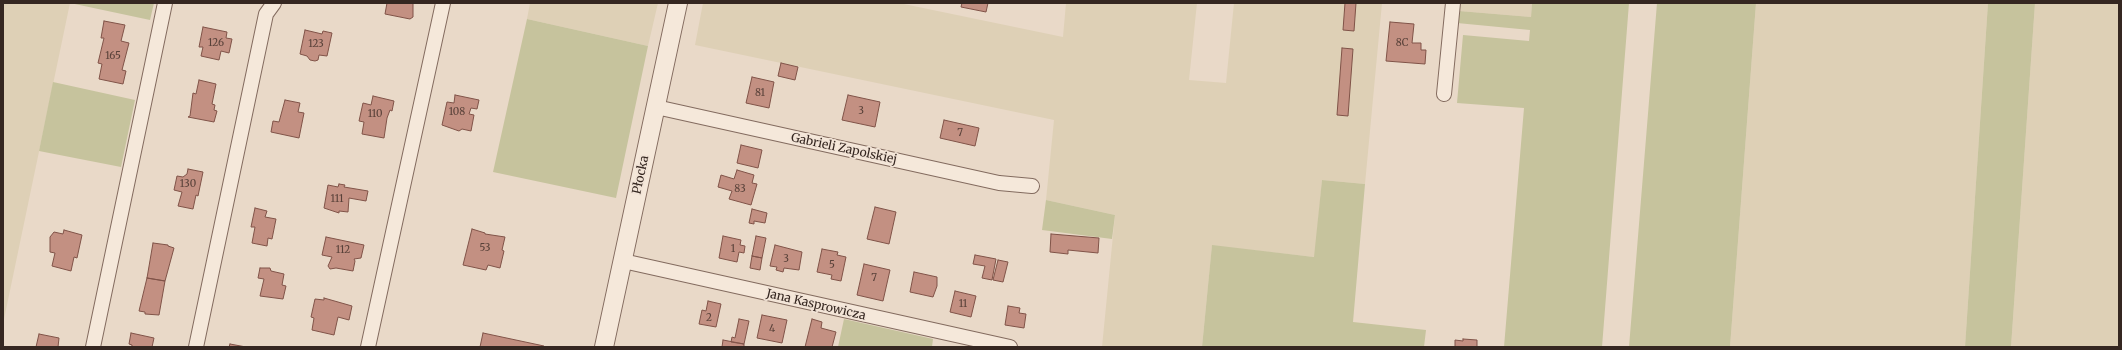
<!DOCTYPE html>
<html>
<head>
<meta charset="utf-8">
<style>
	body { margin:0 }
	#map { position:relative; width:2122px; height:350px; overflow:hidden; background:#e9d9c8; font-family:Merriweather,serif }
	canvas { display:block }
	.frame { position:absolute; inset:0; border:4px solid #352721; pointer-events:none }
</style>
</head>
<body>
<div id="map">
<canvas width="2122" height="350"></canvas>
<div class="frame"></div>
</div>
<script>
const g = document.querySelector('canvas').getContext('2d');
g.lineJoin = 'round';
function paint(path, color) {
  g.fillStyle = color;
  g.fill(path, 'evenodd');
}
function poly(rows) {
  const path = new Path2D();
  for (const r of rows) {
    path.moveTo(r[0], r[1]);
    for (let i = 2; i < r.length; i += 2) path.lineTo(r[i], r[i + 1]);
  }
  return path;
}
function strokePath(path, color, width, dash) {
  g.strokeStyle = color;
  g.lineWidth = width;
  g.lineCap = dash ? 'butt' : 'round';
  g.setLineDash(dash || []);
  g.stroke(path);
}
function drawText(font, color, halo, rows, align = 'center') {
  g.font = font + ' Merriweather,serif';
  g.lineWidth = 3.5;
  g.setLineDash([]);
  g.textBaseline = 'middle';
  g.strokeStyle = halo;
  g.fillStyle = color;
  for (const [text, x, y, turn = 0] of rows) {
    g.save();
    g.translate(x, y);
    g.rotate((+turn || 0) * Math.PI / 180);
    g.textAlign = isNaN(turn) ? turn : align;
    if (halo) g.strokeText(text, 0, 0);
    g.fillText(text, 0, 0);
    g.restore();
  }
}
paint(poly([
	[3,3,70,3,3,324],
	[530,3,658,3,648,46,527,19],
	[703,3,899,3,1063,37,1066,3,1197,3,1189,80,1226,83,1234,3,1382,3,1365,184,1322,180,1315,257,1212,246,1202,347,1102,347,1115,215,1046,200,1054,120,695,45],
	[1459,3,1532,3,1531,17,1459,11],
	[1756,3,1988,3,1965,347,1730,347],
	[2035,3,2119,3,2119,347,2011,347]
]), '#ded0b6');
paint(poly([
	[70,3,154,3,150,20],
	[1532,3,1629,3,1602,347,1504,347,1524,108,1457,103,1463,35,1529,41,1530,30,1457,23,1459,11,1531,17],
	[1657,3,1756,3,1730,347,1629,347],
	[1988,3,2035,3,2011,347,1965,347],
	[527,19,648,46,616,198,493,172],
	[53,82,135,100,121,167,39,151],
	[1322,180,1365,184,1353,322,1426,330,1424,347,1202,347,1212,245,1314,257],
	[1046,200,1115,215,1112,239,1042,230],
	[844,319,933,339,932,347,838,347]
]), '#c6c39d');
const building = poly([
	[387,3,413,3,413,17,410,19,385,14,387,3],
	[962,3,988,3,986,12,961,7,962,3],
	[1345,3,1356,3,1354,31,1343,30,1345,3],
	[104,21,125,25,121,41,129,43,122,70,126,71,123,84,99,79,102,64,98,63,104,38,101,38,104,21],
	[1390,22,1414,24,1412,43,1421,43,1421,50,1426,50,1425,64,1386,61,1390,22],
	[203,27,227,32,226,38,232,39,229,53,221,51,219,60,201,56,203,47,199,47,203,27],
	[305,30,322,34,323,31,332,33,327,56,319,55,318,60,315,61,310,60,307,56,300,54,305,30],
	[1342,48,1353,49,1348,116,1337,115,1342,48],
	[781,63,798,67,795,80,778,76,781,63],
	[752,77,774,82,769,108,746,103,752,77],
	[199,80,216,84,212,104,215,105,214,110,217,111,214,122,188,117,190,116,193,93,196,94,199,80],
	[455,95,479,100,477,109,471,108,469,114,474,115,471,131,462,129,459,131,442,125,447,102,454,103,455,95],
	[848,95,880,102,875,127,842,120,848,95],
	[373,96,394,101,392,111,390,110,387,118,384,138,362,134,364,122,359,121,363,103,371,105,373,96],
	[285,100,300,103,298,112,304,113,299,138,271,132,273,121,279,122,285,100],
	[944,120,979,128,975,146,940,138,944,120],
	[741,145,762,150,758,168,737,163,741,145],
	[188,169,203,172,198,196,196,195,193,209,178,206,182,192,174,190,177,176,183,177,187,174,188,169],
	[737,170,754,175,752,183,757,184,751,205,729,199,732,191,718,187,721,175,734,179,737,170],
	[339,184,345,185,344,187,368,191,366,201,349,198,348,212,339,211,339,213,324,208,328,185,338,187,339,184],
	[875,207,896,212,889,244,867,239,875,207],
	[255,208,267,211,265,217,276,219,272,239,268,238,267,246,252,243,255,227,251,227,255,208],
	[752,209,767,213,765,223,754,221,754,224,749,223,752,209],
	[472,229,485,233,485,234,505,237,502,250,504,251,500,268,488,265,486,270,463,265,472,229],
	[64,230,82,235,77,258,74,257,71,271,52,266,55,253,50,252,50,237,54,232,63,234,64,230],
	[1051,234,1099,238,1098,253,1068,250,1068,254,1050,252,1051,234],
	[723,236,741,240,740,245,745,246,744,253,739,252,737,262,719,258,723,236],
	[756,236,766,238,762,258,752,256,756,236],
	[326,237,364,245,361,258,354,259,355,261,353,271,336,268,330,269,328,266,332,257,322,255,326,237],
	[153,243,168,245,168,246,174,248,165,281,147,278,153,243],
	[775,245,802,252,799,270,784,268,783,272,776,270,777,267,770,266,775,245],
	[822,249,838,252,837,255,846,257,841,281,831,279,832,275,817,272,822,249],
	[975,255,996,259,992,280,982,278,985,266,973,264,975,255],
	[752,256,762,258,760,270,750,268,752,256],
	[998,260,1008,262,1003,282,993,280,998,260],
	[864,264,890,270,883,301,857,295,864,264],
	[260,268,270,268,271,271,284,274,282,285,286,286,283,299,260,296,264,279,258,278,260,268],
	[914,272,937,277,937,286,933,297,910,292,914,272],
	[147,278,165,281,159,315,145,314,145,312,139,311,147,278],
	[955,291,976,296,971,317,950,312,955,291],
	[324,298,352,306,349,320,338,317,334,335,312,330,314,318,311,317,315,299,324,300,324,298],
	[708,301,721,304,716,327,699,324,702,310,706,311,708,301],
	[1008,306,1020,308,1019,313,1026,314,1024,328,1005,325,1008,306],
	[762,315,787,320,782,343,757,338,762,315],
	[739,319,749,321,744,344,731,342,732,337,735,338,739,319],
	[812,319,822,322,821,328,836,332,832,347,805,347,812,319],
	[131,333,154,338,152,347,132,347,132,345,129,344,131,333],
	[483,333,544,346,544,347,480,347,483,333],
	[39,334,59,338,58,347,36,347,39,334],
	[1463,339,1477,340,1477,347,1455,347,1455,340,1463,341,1463,339],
	[723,340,744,344,744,347,722,347,723,340],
	[230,344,246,347,229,347,230,344]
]);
paint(building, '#c39082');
strokePath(building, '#805348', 1);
const minor = poly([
	[1444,94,1453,3],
	[656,107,999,183,1032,186],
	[623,261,1010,347],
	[93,347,165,3],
	[196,347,266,14,274,3],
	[368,347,443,3]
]);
const tertiary = poly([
	[604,347,678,3]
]);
strokePath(minor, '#836b5f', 16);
strokePath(tertiary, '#836b5f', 20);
strokePath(minor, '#f5e8da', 14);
strokePath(tertiary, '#f5e8da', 18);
drawText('10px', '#584139', null, [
	["126",216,43],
	["8C",1402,43],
	["123",316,44],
	["165",113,56],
	["81",760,93],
	["3",861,111],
	["108",457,112],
	["110",375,114],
	["7",960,133],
	["130",188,184],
	["83",740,189],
	["111",337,199],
	["53",485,248],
	["1",733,249],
	["112",343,250],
	["3",786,259],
	["5",832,265],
	["7",874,278],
	["11",963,304],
	["2",709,318],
	["4",772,329]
]);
drawText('12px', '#352721', '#f2e4d7', [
	["Gabrieli Zapolskiej",844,149,12],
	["Płocka",641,175,-78],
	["Jana Kasprowicza",816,305,13]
]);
</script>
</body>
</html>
